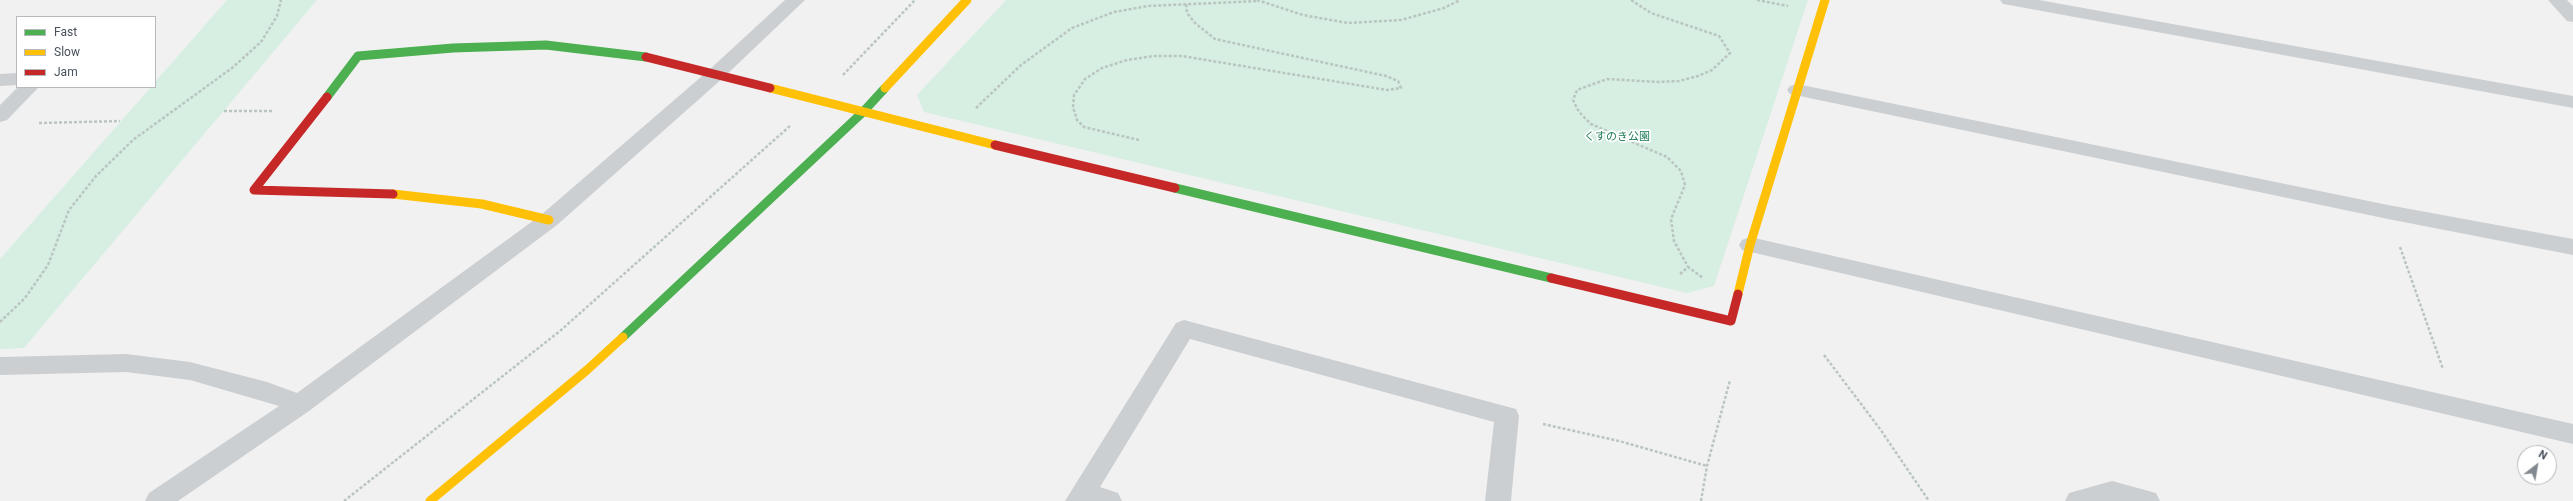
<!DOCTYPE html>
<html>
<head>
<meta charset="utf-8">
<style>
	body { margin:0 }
	#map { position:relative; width:2573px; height:501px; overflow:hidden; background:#f1f1f1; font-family:Roboto,sans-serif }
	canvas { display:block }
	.legend { position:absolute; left:16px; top:16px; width:140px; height:72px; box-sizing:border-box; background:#fff; border:1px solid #b6b9be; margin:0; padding:5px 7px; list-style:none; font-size:12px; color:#48515c }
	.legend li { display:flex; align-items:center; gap:8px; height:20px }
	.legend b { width:20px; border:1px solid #b6b9be }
	.north { position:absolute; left:2517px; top:445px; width:40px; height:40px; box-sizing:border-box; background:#fff; border:1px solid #b6b9be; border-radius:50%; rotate:31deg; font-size:11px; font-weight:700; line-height:16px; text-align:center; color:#48515c }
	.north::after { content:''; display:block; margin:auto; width:14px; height:18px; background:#838990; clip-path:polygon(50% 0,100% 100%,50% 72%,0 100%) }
</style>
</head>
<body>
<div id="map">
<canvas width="2573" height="501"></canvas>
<ul class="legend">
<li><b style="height:5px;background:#4caf50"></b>Fast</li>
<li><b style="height:5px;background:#ffc107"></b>Slow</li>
<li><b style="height:5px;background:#c62828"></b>Jam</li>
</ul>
<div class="north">N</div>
</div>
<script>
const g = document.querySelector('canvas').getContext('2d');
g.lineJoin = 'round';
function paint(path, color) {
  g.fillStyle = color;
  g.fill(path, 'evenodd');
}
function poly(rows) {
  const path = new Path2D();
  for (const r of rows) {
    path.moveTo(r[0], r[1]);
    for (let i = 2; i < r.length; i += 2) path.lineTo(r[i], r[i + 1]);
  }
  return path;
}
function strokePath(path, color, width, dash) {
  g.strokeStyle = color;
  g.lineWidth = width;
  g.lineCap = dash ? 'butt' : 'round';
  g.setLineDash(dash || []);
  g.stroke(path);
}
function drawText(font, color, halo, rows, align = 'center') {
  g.font = font + ' Roboto,"Noto Sans JP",sans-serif';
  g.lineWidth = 3.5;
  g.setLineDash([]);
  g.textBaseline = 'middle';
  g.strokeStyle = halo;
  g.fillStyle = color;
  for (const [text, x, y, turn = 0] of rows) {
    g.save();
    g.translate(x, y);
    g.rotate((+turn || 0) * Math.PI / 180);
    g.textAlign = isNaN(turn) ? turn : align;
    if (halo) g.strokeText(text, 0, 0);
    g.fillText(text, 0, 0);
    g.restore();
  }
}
paint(poly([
	[227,0,317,0,24,348,0,349,0,259,151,87,155,87,155,82],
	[1006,0,1808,0,1714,286,1687,293,924,112,917,95]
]), '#d6efe2');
strokePath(poly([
	[1257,0,1303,15,1348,23,1401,20,1444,8,1460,0],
	[1631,0,1651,13,1719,36,1730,53,1712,70,1698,76,1679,81,1659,82,1607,79,1577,90,1573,100,1579,112,1591,124,1667,157,1681,171,1685,185,1671,219,1674,241,1688,267],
	[1757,0,1788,6],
	[843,75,915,0],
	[976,108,1021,65,1072,28,1114,12,1148,6,1259,1],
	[224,111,273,111],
	[39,123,120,121],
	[1139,140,1084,127,1077,120,1073,107,1074,95,1085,79,1102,68,1127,60,1153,56,1182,56,1387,90,1401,88,1398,81,1386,76,1215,39,1195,23,1187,13,1186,3],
	[2400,247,2443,369],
	[1680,274,1688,267,1703,278],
	[0,322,25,298,48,265,69,210,96,176,133,140,232,68,261,42,277,16,281,0],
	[1824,355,1880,429,1929,501],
	[1543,424,1619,441,1707,466],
	[344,501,560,331,791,125],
	[1701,501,1707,466,1730,380]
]), '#bac5c2', 2.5, [3, 2]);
paint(poly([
	[785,0,805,0,723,78,557,225,309,411,178,501,145,501,149,493,279,406,190,380,126,372,0,375,0,357,126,354,190,362,267,382,297,393,541,215,709,70,785,0],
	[2000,0,2039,0,2573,96,2573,108,2009,5,2003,4,2000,0],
	[2548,0,2567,0,2573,6,2573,22,2567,21,2548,0],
	[17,73,17,85,0,86,0,74,17,73],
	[1797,84,2388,205,2573,239,2573,255,2388,219,1790,94,1787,90,1790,86,1797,84],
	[18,87,39,87,7,120,0,122,0,105,18,87],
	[1750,237,2573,424,2573,444,1742,250,1739,245,1742,240,1750,237],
	[1184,320,1516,409,1519,416,1511,501,1485,501,1494,422,1190,339,1100,487,1118,493,1122,501,1065,501,1176,323,1184,320],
	[2112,481,2156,493,2160,501,2065,501,2069,493,2112,481]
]), '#cccfd2');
strokePath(poly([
	[327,97,358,56,453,48,546,45,646,57],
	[1175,188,1551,278],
	[623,337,863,112,885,88]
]), '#4caf50', 9);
strokePath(poly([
	[770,88,995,145],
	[885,88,967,0],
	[393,194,482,204,549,220],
	[1738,294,1750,245,1825,0],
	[430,501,587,370,623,337]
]), '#ffc107', 9);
strokePath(poly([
	[646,57,770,88],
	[327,97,254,190,393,194],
	[995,145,1175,188],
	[1551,278,1731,321,1738,294]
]), '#c62828', 9);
drawText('11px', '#1c7b55', '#fff', [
	["くすのき公園",1617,137]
]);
</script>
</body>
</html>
